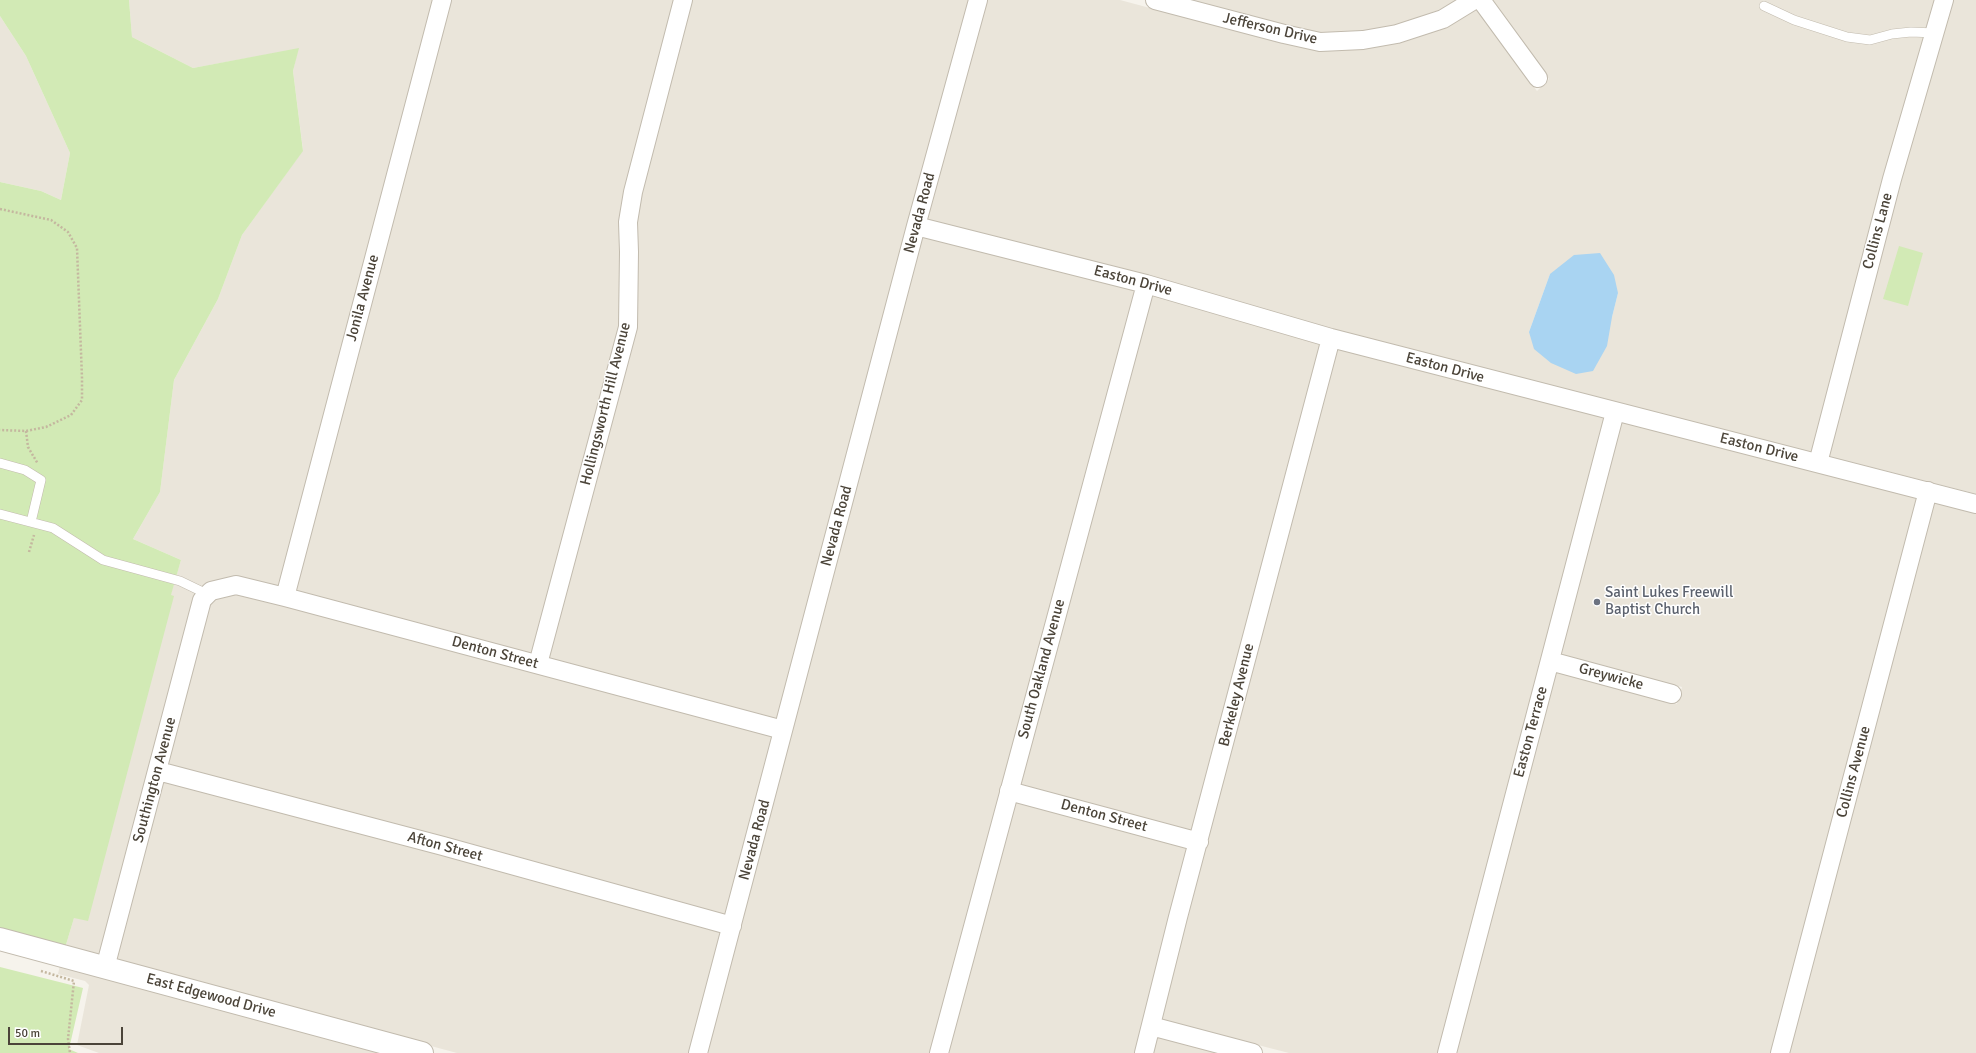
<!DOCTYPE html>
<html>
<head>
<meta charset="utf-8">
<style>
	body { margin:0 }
	#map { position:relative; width:1976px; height:1053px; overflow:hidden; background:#f6f3ec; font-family:Signika,sans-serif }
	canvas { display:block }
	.scale { position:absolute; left:8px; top:1027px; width:115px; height:18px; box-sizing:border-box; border:2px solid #4b4439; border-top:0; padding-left:5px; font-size:12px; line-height:14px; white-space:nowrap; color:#4b4439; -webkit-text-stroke:3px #fff; paint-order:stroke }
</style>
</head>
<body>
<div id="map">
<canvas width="1976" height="1053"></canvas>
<div class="scale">50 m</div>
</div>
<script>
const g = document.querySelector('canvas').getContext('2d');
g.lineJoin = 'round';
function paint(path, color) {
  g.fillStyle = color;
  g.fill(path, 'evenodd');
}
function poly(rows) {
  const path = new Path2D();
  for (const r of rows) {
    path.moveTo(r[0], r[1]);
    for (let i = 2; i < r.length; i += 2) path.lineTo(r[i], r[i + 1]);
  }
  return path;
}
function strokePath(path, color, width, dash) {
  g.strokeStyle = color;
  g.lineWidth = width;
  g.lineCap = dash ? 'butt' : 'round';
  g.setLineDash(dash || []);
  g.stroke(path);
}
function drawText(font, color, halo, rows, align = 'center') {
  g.font = font + ' Signika,sans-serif';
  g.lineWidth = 3;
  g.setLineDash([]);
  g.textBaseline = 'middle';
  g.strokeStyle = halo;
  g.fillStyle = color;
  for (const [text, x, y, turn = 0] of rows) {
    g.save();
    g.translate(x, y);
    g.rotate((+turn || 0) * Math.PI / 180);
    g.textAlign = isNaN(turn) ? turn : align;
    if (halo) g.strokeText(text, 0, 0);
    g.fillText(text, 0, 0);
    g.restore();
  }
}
paint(poly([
	[129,0,433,0,280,586,235,576,208,582,196,593,100,957,65,948,181,560,133,539,160,492,174,380,218,299,242,235,303,150,293,71,298,49,193,68,132,37],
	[450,0,675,0,621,253,620,326,533,654,295,590],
	[691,0,970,0,778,720,548,658,635,329,636,222,641,193],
	[986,0,1120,0,1281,43,1318,50,1363,49,1399,43,1445,27,1476,9,1537,91,1549,79,1491,0,1936,0,1884,177,1812,453,1333,329,1156,278,926,219],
	[1550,274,1618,293,1612,317,1529,332],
	[1190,0,1458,0,1440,10,1396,26,1363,31,1321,33,1286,26],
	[1952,0,1976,0,1976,494,1827,456,1899,181],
	[0,16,26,56,70,153,61,200,41,191,0,182],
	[922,236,1136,291,931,1053,706,1053],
	[1151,295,1321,344,1193,831,1019,784],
	[1336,348,1605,418,1439,1053,1289,1053,1161,1020],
	[1620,422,1918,498,1771,1053,1455,1053,1555,672,1677,704,1682,687,1560,654],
	[1933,502,1976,513,1976,1053,1788,1053],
	[235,594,283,605,773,737,726,916,168,765,209,604,214,599],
	[163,782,441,855,722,933,690,1053,457,1053,115,961],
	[1015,801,1189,848,1136,1053,947,1053],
	[60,965,388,1053,99,1053,77,1045,89,985,85,981,58,974],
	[1157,1037,1218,1053,1152,1053]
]), '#eae5da');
paint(poly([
	[0,0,129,0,132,37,193,68,299,48,293,71,303,151,242,235,218,299,174,380,160,492,133,539,181,560,171,595,174,596,88,921,74,918,65,948,0,930,0,182,41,191,61,200,70,153,26,56,0,16],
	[1899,246,1923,253,1908,306,1883,299],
	[0,967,83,988,69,1049,78,1053,0,1053]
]), '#d2eab5');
paint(poly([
	[1600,253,1614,275,1618,293,1612,317,1607,346,1593,371,1576,374,1551,363,1534,349,1529,332,1550,274,1574,255]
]), '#a9d4f2');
const service = poly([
	[1764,6,1794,20,1847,37,1870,40,1892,34,1911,32,1935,33],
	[0,463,25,470,41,480,31,522],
	[0,514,53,528,103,560,180,581,207,594]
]);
const minor = poly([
	[1155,0,1284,34,1320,42,1363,40,1397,34,1443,19,1474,0],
	[1481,0,1538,78],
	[916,226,1146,284,1331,338,1976,504],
	[1818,463,1892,179,1944,0],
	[285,597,442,0],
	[1550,661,1672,694],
	[538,664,628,327,629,252,628,222,633,192,683,0],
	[158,771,443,846,732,926],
	[1009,791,1199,842],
	[105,968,202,600,211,591,236,585,285,597,783,730],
	[1151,1026,1253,1053],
	[698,1053,916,226,978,0],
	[939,1053,1146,284],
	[1144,1053,1178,917,1331,338],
	[1447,1053,1615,412],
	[1780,1053,1928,491]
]);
const tertiary = poly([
	[0,939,422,1053]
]);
strokePath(service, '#c2bbae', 10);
strokePath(minor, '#c2bbae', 20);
strokePath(tertiary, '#c2bbae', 24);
strokePath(poly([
	[0,209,51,220,68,232,77,248,82,378,82,400,71,415,46,427,26,431,0,430],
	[26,431,28,447,38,464],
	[29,552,34,535],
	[41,971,74,981,68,1039,70,1053]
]), '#c4b79f', 2.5, [2, 2]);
strokePath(service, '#fff', 9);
strokePath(minor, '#fff', 18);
strokePath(tertiary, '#fff', 22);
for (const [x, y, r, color] of [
	[1597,602,4,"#6b7280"]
]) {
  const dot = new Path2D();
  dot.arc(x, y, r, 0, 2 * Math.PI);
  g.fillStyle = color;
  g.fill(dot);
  strokePath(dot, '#fff', 1.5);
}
drawText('15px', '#4b4439', '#fff', [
	["Jefferson Drive",1270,29,13],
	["Nevada Road",920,213,-75],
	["Collins Lane",1878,231,-75],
	["Easton Drive",1133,281,15],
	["Jonila Avenue",363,298,-75],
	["Easton Drive",1445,368,15],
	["Hollingsworth Hill Avenue",606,404,-76],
	["Easton Drive",1759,448,14],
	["Nevada Road",837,526,-75],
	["Denton Street",495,653,15],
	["South Oakland Avenue",1042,669,-75],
	["Greywicke",1611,677,15],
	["Berkeley Avenue",1237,695,-76],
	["Easton Terrace",1531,732,-75],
	["Collins Avenue",1854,772,-75],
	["Southington Avenue",155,780,-75],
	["Denton Street",1104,816,15],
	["Nevada Road",755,840,-75],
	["Afton Street",445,847,15],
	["East Edgewood Drive",211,996,15]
]);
drawText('15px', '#5b616d', '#fff', [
	["Saint Lukes Freewill",1605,593],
	["Baptist Church",1605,610]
], 'left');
</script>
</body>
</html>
